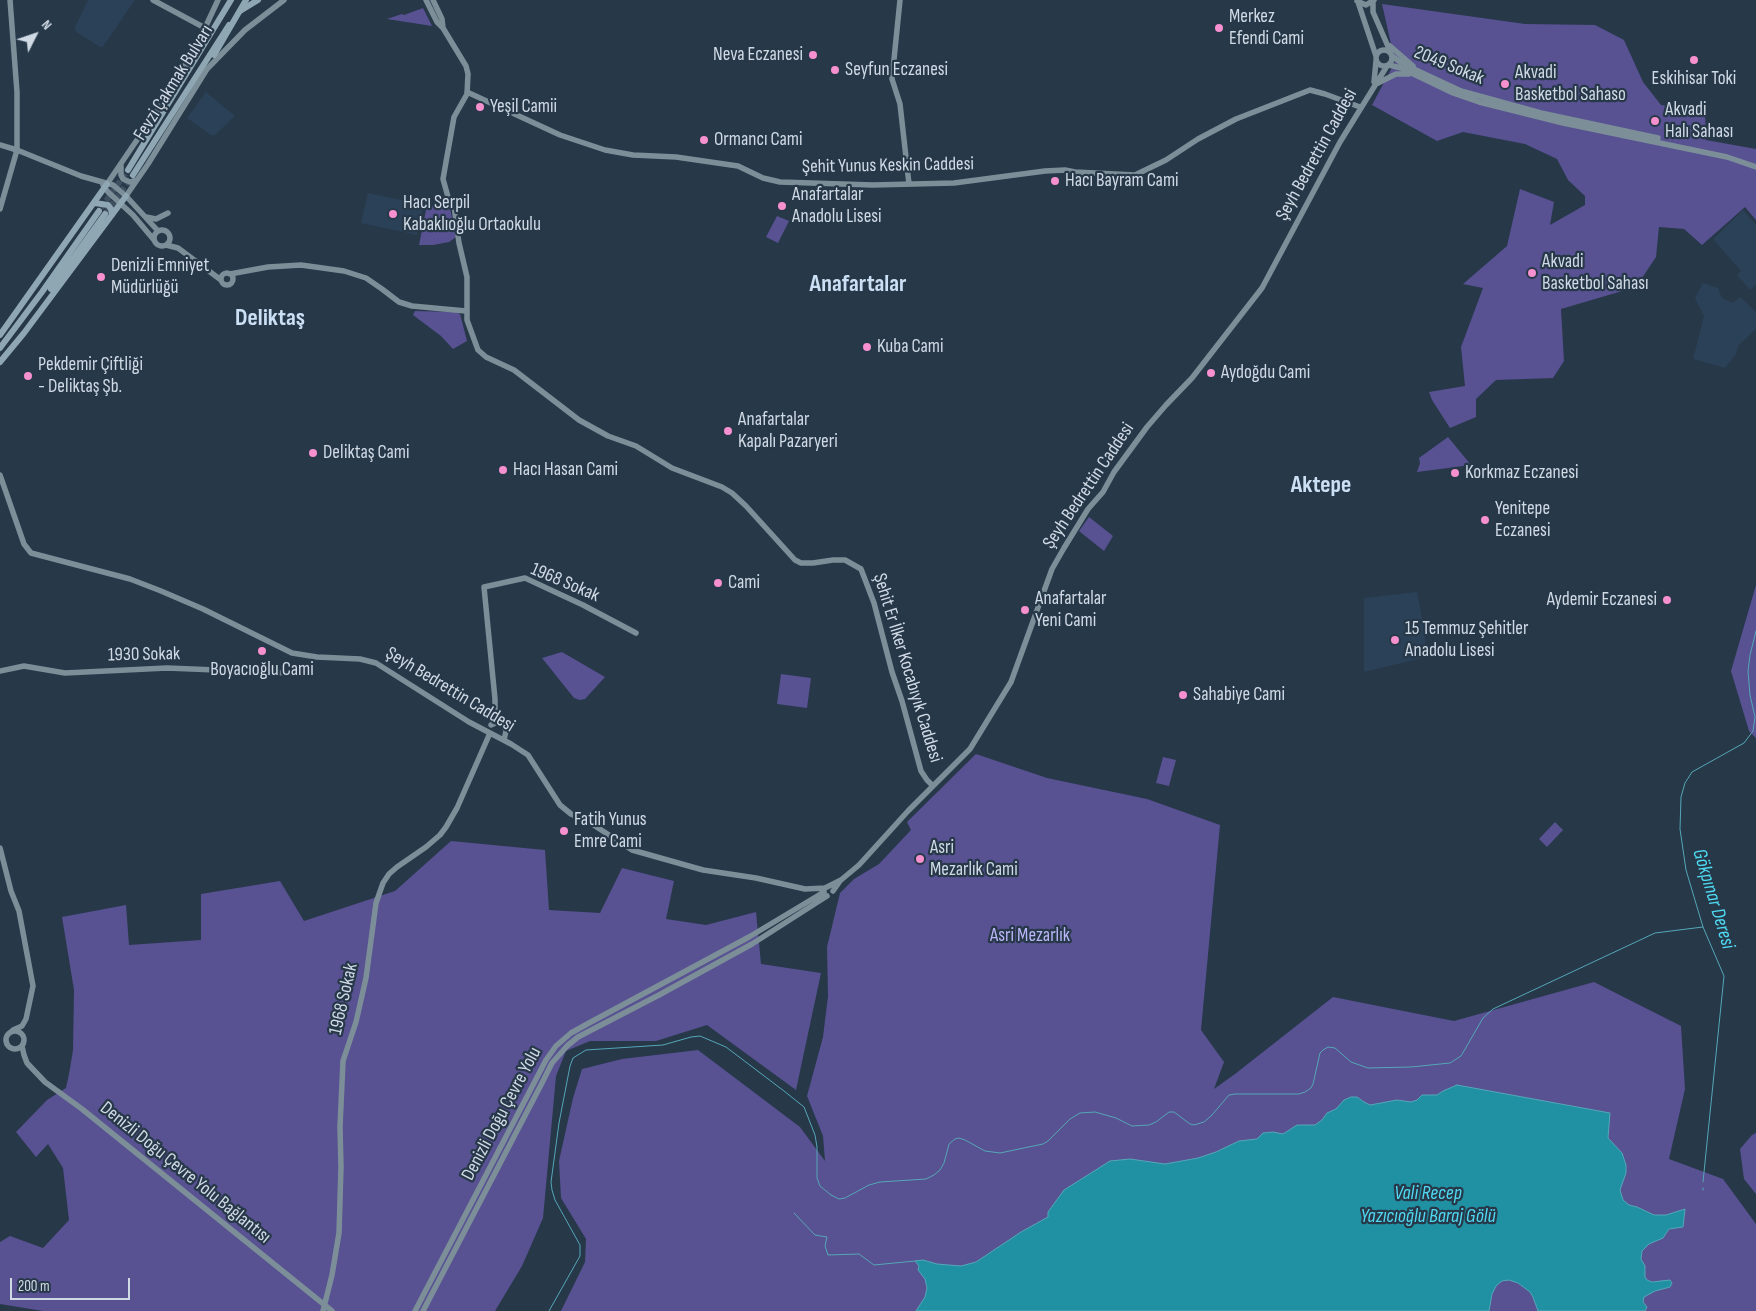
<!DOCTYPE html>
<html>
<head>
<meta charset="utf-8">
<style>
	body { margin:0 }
	#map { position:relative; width:1756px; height:1311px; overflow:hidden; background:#273849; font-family:"Sofia Sans Condensed",sans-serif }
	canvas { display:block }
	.north { position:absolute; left:10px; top:10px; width:50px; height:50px; -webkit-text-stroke:4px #273849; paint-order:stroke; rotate:49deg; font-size:14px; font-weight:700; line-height:20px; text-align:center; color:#d0dae5 }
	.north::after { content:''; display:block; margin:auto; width:18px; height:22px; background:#d0dae5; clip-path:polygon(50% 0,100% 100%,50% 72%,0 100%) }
	.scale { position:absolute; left:10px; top:1278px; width:120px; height:22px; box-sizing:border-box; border:2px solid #d0dae5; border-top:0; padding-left:6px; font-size:15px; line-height:18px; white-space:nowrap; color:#d0dae5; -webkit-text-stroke:4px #273849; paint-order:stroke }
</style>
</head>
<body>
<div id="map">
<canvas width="1756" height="1311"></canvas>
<div class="north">N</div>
<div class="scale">200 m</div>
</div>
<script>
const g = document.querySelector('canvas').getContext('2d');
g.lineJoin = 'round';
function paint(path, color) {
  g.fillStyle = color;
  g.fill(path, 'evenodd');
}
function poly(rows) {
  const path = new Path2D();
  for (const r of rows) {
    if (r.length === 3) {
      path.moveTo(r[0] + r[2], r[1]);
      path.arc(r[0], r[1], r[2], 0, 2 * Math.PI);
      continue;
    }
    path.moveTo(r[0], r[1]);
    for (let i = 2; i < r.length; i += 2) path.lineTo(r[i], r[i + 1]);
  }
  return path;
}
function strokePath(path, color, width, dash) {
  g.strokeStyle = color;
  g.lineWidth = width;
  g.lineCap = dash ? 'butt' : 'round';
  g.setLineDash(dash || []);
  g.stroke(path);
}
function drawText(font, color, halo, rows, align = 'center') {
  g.font = font + ' "Sofia Sans Condensed",sans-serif';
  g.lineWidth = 4.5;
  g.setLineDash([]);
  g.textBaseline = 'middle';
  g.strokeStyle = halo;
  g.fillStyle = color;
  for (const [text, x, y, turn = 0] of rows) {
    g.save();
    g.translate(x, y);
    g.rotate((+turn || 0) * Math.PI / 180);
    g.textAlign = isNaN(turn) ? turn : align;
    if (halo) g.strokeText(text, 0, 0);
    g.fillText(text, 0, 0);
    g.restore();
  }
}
paint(poly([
	[88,0,135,0,102,48,76,32,75,27],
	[206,92,235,116,215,135,211,135,187,118],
	[368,193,424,205,417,235,361,223],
	[1743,210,1756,225,1756,285,1750,290,1737,275,1741,271,1713,239],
	[1703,283,1718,288,1722,298,1733,303,1740,297,1756,312,1756,329,1738,346,1736,354,1725,368,1693,359,1704,316,1695,298],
	[1417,592,1423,623,1427,657,1364,672,1364,598]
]), '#2b4157');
paint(poly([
	[1382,4,1525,24,1595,25,1624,40,1643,82,1661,105,1705,111,1706,140,1756,149,1756,220,1745,207,1702,245,1684,229,1659,227,1656,257,1636,287,1561,309,1564,361,1553,378,1496,380,1476,399,1476,417,1450,428,1432,400,1429,392,1465,386,1461,347,1483,288,1463,284,1507,246,1520,189,1554,202,1550,225,1585,205,1585,196,1568,180,1557,159,1525,144,1463,132,1437,141,1372,105,1395,62],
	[423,8,432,26,387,19,402,14,404,15],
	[427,205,450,208,456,237,449,242,433,245,419,245],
	[777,216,789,221,778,243,766,237],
	[415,311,456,312,460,314,467,341,453,349,441,336,413,315],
	[1448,437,1471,465,1417,472,1420,463,1419,458],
	[1089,517,1113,536,1104,551,1079,531],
	[1756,585,1756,738,1749,731,1731,671],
	[562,652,605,677,585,699,580,700,574,698,542,658],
	[781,674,811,678,807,708,777,704],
	[976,754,1047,778,1147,799,1220,825,1201,1030,1224,1062,1214,1089,1235,1074,1333,997,1454,1021,1594,982,1681,1026,1685,1089,1669,1159,1723,1179,1756,1224,1756,1311,561,1311,585,1262,586,1239,561,1198,559,1161,573,1098,582,1069,622,1059,698,1050,800,1127,825,1161,823,1136,807,1096,823,1037,828,996,827,947,840,893,854,879,879,864,911,830,907,822],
	[1163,757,1176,760,1169,786,1156,783],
	[1555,822,1563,830,1547,847,1539,839],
	[451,841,545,850,549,910,600,913,622,868,674,881,666,919,706,925,756,912,761,964,821,973,796,1090,707,1025,656,1041,590,1041,566,1051,556,1076,543,1218,522,1266,495,1311,43,1311,0,1304,0,1242,10,1236,43,1248,69,1220,63,1168,48,1144,36,1157,16,1132,47,1100,66,1088,69,1074,73,1050,74,990,62,917,126,905,129,945,201,940,201,894,280,881,304,921,395,891],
	[1756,1133,1756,1194,1744,1179,1740,1149,1752,1135]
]), '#585192');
const water = poly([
	[1457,1085,1610,1113,1608,1138,1622,1153,1626,1165,1626,1173,1620,1190,1623,1200,1629,1205,1637,1207,1654,1215,1666,1215,1685,1209,1683,1227,1669,1229,1663,1238,1649,1244,1642,1251,1641,1259,1645,1266,1645,1277,1647,1280,1652,1282,1670,1280,1672,1283,1670,1287,1655,1291,1644,1297,1643,1302,1647,1307,1645,1311,1538,1311,1533,1297,1530,1292,1518,1283,1509,1280,1502,1281,1496,1286,1492,1294,1489,1311,916,1311,925,1297,927,1288,925,1279,918,1270,919,1266,915,1261,923,1260,937,1264,961,1266,976,1262,1021,1232,1048,1217,1048,1212,1064,1190,1110,1161,1130,1159,1165,1164,1198,1158,1216,1152,1239,1141,1257,1139,1263,1133,1273,1132,1283,1134,1297,1125,1315,1125,1322,1120,1327,1113,1336,1109,1344,1100,1351,1097,1357,1097,1364,1102,1370,1105,1397,1100,1411,1102,1417,1100,1422,1095,1437,1095,1443,1091,1457,1085]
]);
paint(water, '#2091a3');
strokePath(water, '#55a7b7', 1);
strokePath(poly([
	[1703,1182,1724,976,1703,927,1686,870,1680,829,1681,797,1685,783,1692,772,1744,743,1753,731,1755,717,1750,695,1748,671,1750,655,1756,631],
	[1703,1190,1703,1188],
	[794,1213,815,1235,827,1237,825,1246,828,1255,859,1254,874,1265,915,1261],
	[549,1311,580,1256,580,1245,555,1200,552,1190,551,1182,559,1123,570,1066,573,1058,586,1050,663,1045,691,1037,700,1036,726,1047,784,1091,804,1107,815,1135,817,1147,817,1178,820,1186,831,1195,839,1199,845,1198,869,1185,880,1182,926,1179,934,1175,940,1170,944,1163,949,1144,955,1139,959,1138,965,1140,985,1151,1000,1153,1043,1144,1048,1141,1070,1119,1080,1113,1095,1112,1116,1118,1132,1126,1149,1125,1156,1122,1169,1112,1174,1112,1190,1124,1194,1125,1204,1122,1212,1115,1229,1095,1235,1094,1299,1094,1305,1092,1311,1088,1313,1084,1320,1053,1323,1050,1328,1047,1335,1048,1351,1062,1368,1068,1411,1067,1450,1063,1461,1056,1483,1018,1493,1009,1655,933,1703,927]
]), '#55a7b7', 1);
strokePath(poly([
	[101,208,128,170],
	[105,214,133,175]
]), '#405060', 6, [6, 3]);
strokePath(poly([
	[153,0,205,28],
	[426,0,437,22,443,28,466,66,468,74,467,94,454,117,443,179,448,197,454,206,459,243,467,277,467,320,478,350,486,357,514,370,579,420,608,436,636,446,672,468,722,487,732,493,746,506,795,560,801,563,813,563,833,560,845,560,861,569,874,603,892,672,902,701,921,771,927,780,933,786],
	[433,0,442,19,443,28],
	[900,0,892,79,900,104,909,184],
	[1357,1,1366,5,1374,0],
	[1358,2,1376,56],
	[1373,2,1373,12,1390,51],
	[1390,46,1413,66],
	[1384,58,8],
	[1392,56,1403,64,1461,91,1541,113,1658,138],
	[1389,65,1401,68,1453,93,1479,102,1563,123,1727,157,1756,167],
	[180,74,198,43,218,0],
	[1374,82,1376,61],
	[1376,84,1396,74,1409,74],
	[467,92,560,135,605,150,633,155,676,157,738,166,763,178,780,182,873,185,954,183,1045,171,1065,170,1075,172,1135,175,1166,160,1198,139,1236,119,1310,90,1325,94,1360,107],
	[0,145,17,150,81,176,113,185,126,196,158,231],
	[121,166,121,175,123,179,130,182,136,180],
	[107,184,173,87,186,71],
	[103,185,108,192,133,215,154,240],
	[126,196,148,164,207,69,245,30,284,0],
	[0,209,17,150,17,92,10,0],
	[146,217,156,219,168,213],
	[162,238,8],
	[166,245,178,248,221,280],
	[227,279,6],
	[230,274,268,267,301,265,344,271,366,278,382,289,399,302,412,306,466,311],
	[0,475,24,544,31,553,130,579,161,591,203,609,292,653,317,657,360,659,376,663,469,722,511,744,528,755,560,805,571,814,589,822,632,850,703,870,756,878,805,889,825,888,841,880,859,865,908,811,970,749,1011,682,1052,569,1064,548,1088,509,1103,492,1114,472,1147,427,1166,405,1192,378,1262,288,1340,142,1387,66],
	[0,671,24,666,65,673,167,668,290,673],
	[492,724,495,712,495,699,484,587,525,578,583,605,636,633],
	[491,725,498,722,504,726,506,731,504,740],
	[0,848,11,891,19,911,33,986,26,1019,22,1026,13,1030],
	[833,891,840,881],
	[15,1040,9],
	[22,1046,24,1055,27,1063,45,1082,82,1109,332,1311],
	[323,1311,332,1275,339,1233,341,1167,340,1127,343,1061,356,1022,366,978,376,903,383,883,389,874,397,867,426,847,440,835,446,827,457,808,490,733],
	[415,1311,546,1060,556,1046,571,1033,589,1023,749,937,824,892,821,889],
	[423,1311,542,1083,552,1063,567,1046,578,1037,659,995,752,944,827,896]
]), '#7c8f98', 5.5);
strokePath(poly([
	[240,11,258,0],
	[128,170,231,0],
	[133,175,229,25],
	[95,203,108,205,111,209,112,215],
	[51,289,105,214],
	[0,335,107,184],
	[0,348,42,292,99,211],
	[0,362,24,333,126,196]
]), '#8fa7b3', 6);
strokePath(poly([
	[214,55,246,0]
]), '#8fa7b3', 6);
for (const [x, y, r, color] of [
	[1219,28,5,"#f690cf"],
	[813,55,5,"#f690cf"],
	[1694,60,5,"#f690cf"],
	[835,70,5,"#f690cf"],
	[1505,84,5,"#f690cf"],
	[480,107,5,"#f690cf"],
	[1655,121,5,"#f690cf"],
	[704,140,5,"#f690cf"],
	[1055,181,5,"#f690cf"],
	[782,206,5,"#f690cf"],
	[393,214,5,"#f690cf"],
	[1532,273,5,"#f690cf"],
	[101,277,5,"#f690cf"],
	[867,347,5,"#f690cf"],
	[1211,373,5,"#f690cf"],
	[28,376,5,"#f690cf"],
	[728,431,5,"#f690cf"],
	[313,453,5,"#f690cf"],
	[503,470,5,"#f690cf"],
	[1455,473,5,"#f690cf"],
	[1485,520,5,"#f690cf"],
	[718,583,5,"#f690cf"],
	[1667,600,5,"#f690cf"],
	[1025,610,5,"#f690cf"],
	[1395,640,5,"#f690cf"],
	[262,651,5,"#f690cf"],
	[1183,695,5,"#f690cf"],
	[564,831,5,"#f690cf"],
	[920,859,5,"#f690cf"]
]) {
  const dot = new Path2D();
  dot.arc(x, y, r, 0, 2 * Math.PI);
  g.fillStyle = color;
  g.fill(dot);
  strokePath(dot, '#273849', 2);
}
drawText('19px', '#d0dae5', '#273849', [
	["Merkez",1229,17],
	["Efendi Cami",1229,39],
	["Neva Eczanesi",803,55,"right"],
	["Seyfun Eczanesi",845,70],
	["Akvadi",1515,73],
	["Basketbol Sahaso",1515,95],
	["Eskihisar Toki",1694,79,"center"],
	["Yeşil Camii",490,107],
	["Akvadi",1665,110],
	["Halı Sahası",1665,132],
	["Ormancı Cami",714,140],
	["Hacı Bayram Cami",1065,181],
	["Anafartalar",792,195],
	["Anadolu Lisesi",792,217],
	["Hacı Serpil",403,203],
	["Kabaklıoğlu Ortaokulu",403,225],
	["Akvadi",1542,262],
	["Basketbol Sahası",1542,284],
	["Denizli Emniyet",111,266],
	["Müdürlüğü",111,288],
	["Kuba Cami",877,347],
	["Pekdemir Çiftliği",38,365],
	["- Deliktaş Şb.",38,387],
	["Aydoğdu Cami",1221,373],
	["Anafartalar",738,420],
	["Kapalı Pazaryeri",738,442],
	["Deliktaş Cami",323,453],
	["Hacı Hasan Cami",513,470],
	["Korkmaz Eczanesi",1465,473],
	["Yenitepe",1495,509],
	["Eczanesi",1495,531],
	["Cami",728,583],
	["Anafartalar",1035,599],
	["Yeni Cami",1035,621],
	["Aydemir Eczanesi",1657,600,"right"],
	["15 Temmuz Şehitler",1405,629],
	["Anadolu Lisesi",1405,651],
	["Boyacıoğlu Cami",262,670,"center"],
	["Sahabiye Cami",1193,695],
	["Fatih Yunus",574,820],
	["Emre Cami",574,842],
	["Asri",930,848],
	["Mezarlık Cami",930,870]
], 'left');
drawText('19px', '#d0dae5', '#273849', [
	["2049 Sokak",1449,66,22],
	["Fevzi Çakmak Bulvarı",174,83,-58],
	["Şeyh Bedrettin Caddesi",1317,155,-61],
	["Şehit Yunus Keskin Caddesi",888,166,-1],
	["Şeyh Bedrettin Caddesi",1089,486,-56],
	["1968 Sokak",565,583,23],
	["1930 Sokak",144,655,-1],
	["Şehit Er İlker Kocabıyık Caddesi",907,668,73],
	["Şeyh Bedrettin Caddesi",450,690,31],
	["1968 Sokak",344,999,-77],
	["Denizli Doğu Çevre Yolu",502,1114,-62],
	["Denizli Doğu Çevre Yolu Bağlantısı",185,1173,39]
]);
drawText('19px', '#bab6f7', '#273849', [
	["Asri Mezarlık",1030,936]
]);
drawText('italic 20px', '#4fdaf2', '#273849', [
	["Gökpınar Deresi",1713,899,73],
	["Vali Recep",1428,1194],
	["Yazıcıoğlu Baraj Gölü",1428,1217]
]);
drawText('bold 24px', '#cbe0f5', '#273849', [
	["Anafartalar",858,285],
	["Deliktaş",270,319],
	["Aktepe",1321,486]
]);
</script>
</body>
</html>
